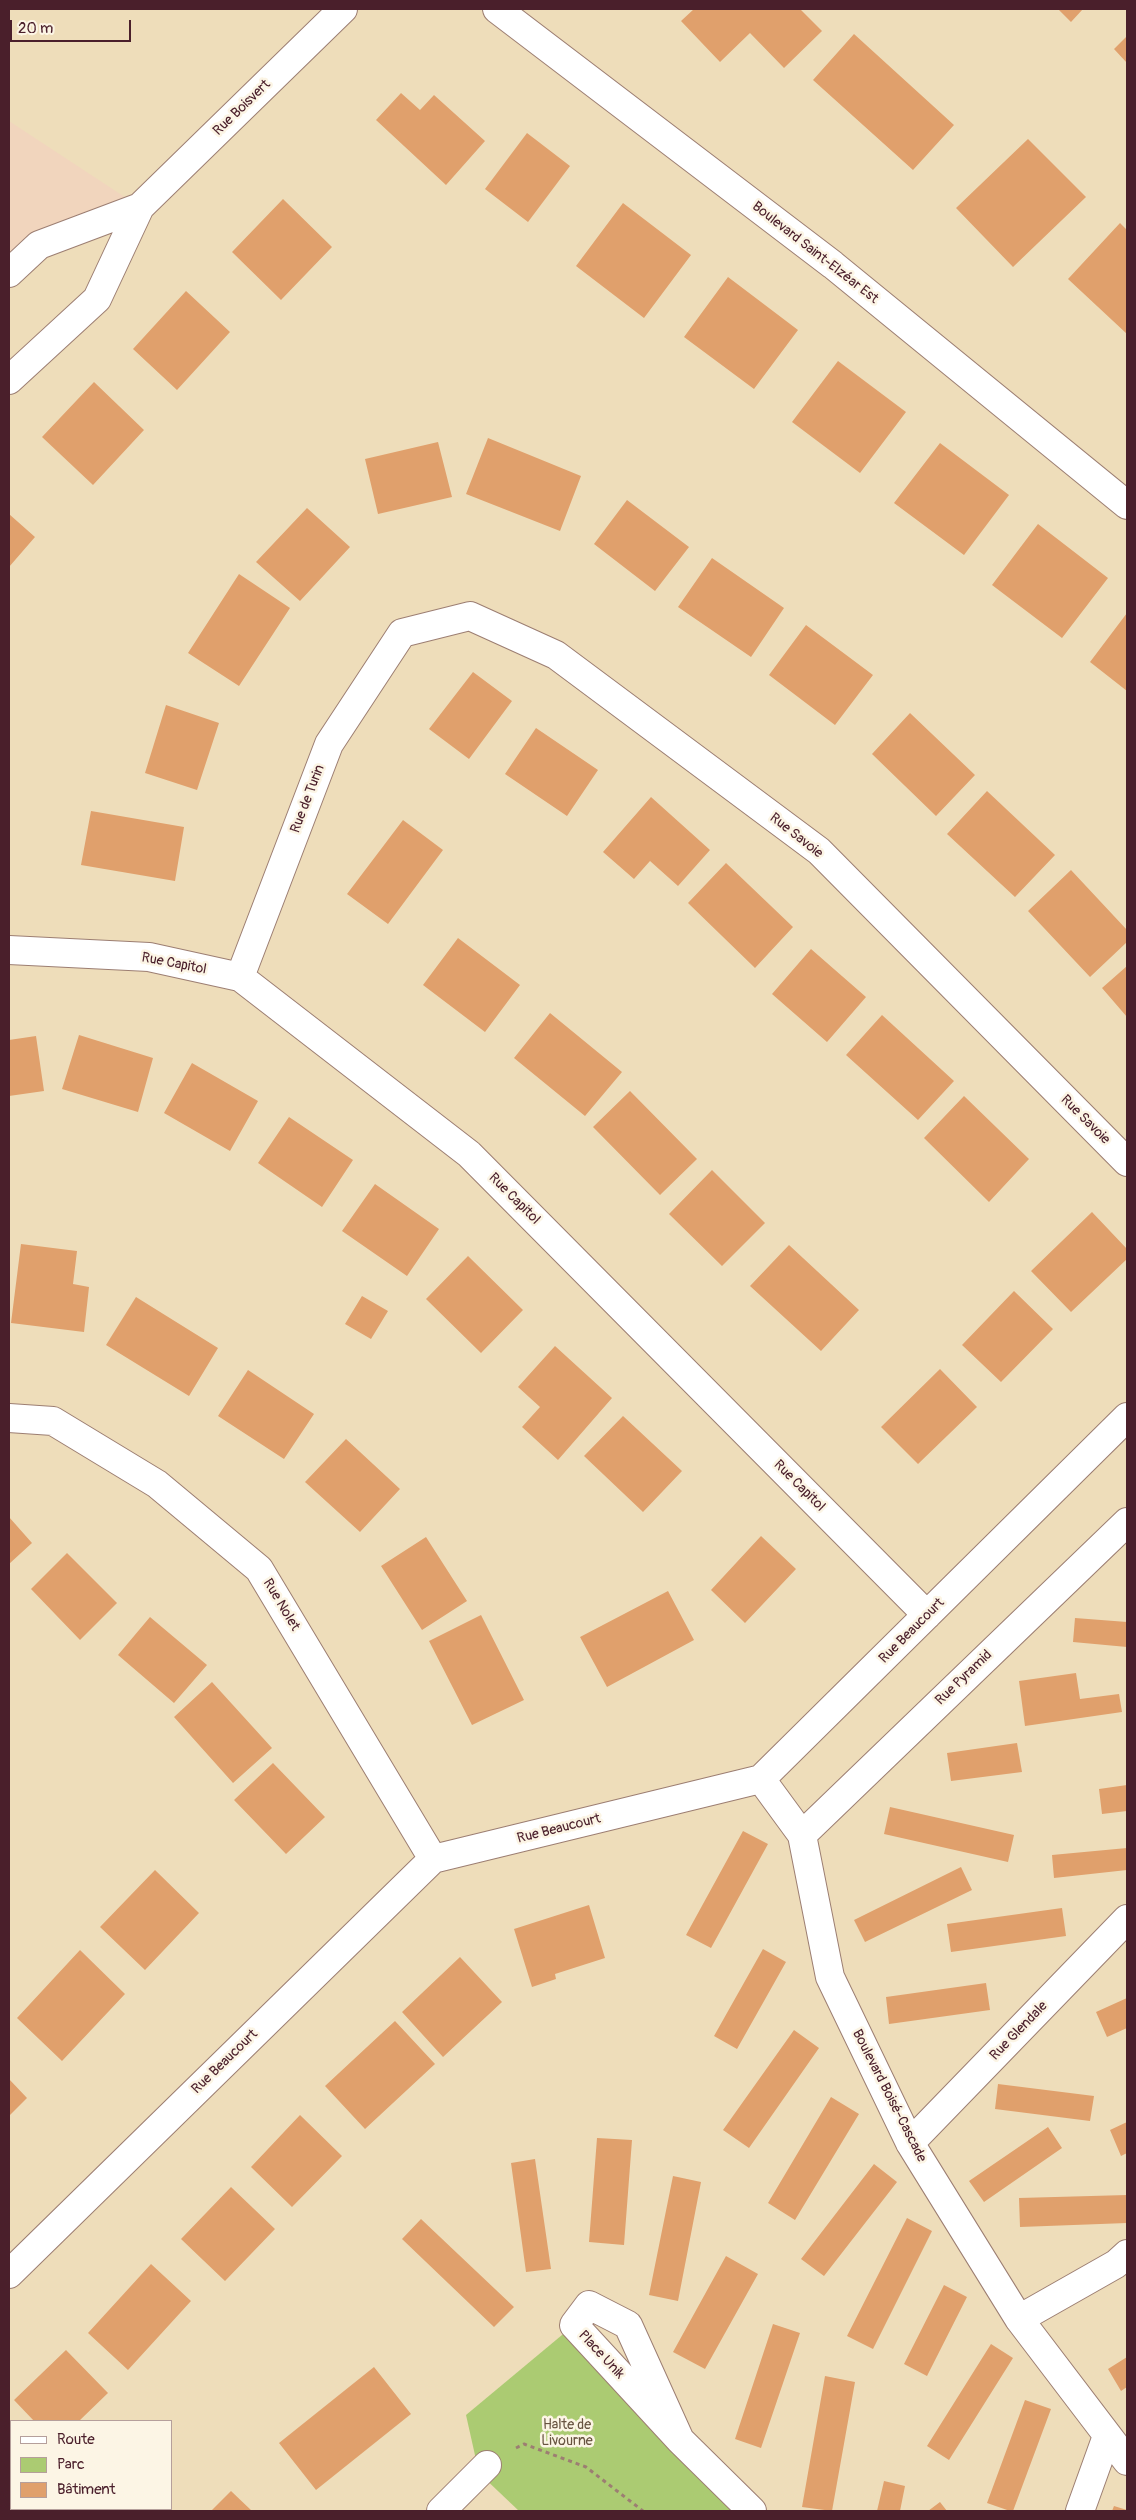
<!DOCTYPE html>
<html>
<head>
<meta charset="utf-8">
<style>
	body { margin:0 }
	#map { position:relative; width:1136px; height:2520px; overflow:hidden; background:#eeddba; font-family:Pangolin,sans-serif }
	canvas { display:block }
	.frame { position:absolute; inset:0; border:10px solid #4a1f2b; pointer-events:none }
	.legend { position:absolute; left:10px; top:2420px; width:162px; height:90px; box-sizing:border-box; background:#fcf5e5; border:1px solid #b59f9b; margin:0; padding:6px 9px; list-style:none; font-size:15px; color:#4a1f2b }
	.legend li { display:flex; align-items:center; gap:10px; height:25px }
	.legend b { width:25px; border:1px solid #b59f9b }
	.scale { position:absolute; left:10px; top:20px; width:121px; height:22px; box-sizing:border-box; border:2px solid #4a1f2b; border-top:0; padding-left:6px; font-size:15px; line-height:18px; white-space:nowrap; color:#4a1f2b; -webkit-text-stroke:4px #fcf5e5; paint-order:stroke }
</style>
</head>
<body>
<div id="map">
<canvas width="1136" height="2520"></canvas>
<div class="frame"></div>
<ul class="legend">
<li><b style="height:6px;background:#fff"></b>Route</li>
<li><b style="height:14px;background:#abcb72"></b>Parc</li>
<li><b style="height:14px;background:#e0a06c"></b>Bâtiment</li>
</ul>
<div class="scale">20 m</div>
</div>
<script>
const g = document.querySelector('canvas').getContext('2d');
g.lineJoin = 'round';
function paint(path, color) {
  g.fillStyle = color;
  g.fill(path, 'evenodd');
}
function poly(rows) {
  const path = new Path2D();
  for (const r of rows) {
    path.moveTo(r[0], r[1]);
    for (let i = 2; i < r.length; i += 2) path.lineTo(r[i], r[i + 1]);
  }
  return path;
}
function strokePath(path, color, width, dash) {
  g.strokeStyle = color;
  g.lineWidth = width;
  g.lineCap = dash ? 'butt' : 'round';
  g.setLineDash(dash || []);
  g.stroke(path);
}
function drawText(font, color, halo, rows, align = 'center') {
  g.font = font + ' Pangolin,sans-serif';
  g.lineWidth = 5;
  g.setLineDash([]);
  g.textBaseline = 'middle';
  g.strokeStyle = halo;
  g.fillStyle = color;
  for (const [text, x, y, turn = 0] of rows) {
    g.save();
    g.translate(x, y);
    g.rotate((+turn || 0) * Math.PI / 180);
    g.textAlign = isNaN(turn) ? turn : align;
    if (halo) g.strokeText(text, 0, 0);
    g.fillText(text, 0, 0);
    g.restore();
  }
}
paint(poly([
	[9,121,140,207,9,274]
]), '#f1d5bd');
paint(poly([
	[574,2325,751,2511,519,2511,479,2473,466,2415]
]), '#abcb72');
paint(poly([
	[694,9,800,9,822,31,784,68,750,33,720,62,681,21],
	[1058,9,1083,9,1071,22],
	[854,34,954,125,913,170,813,80],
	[1127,36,1127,63,1114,49],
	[401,93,420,110,434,95,485,141,446,185,376,120],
	[527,133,570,166,528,222,485,189],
	[1028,139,1086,197,1013,267,956,208],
	[283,199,332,247,281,300,232,252],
	[623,203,691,255,644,318,576,266],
	[1120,223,1127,230,1127,334,1068,279],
	[728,277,798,330,754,389,684,337],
	[186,291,230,332,177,390,133,349],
	[838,361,906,412,860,473,792,422],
	[94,382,144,430,93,485,42,437],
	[488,438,581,476,560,531,466,494],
	[438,442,452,497,378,514,365,459],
	[940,443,1009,495,964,555,894,503],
	[627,500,689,547,655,591,594,544],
	[307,508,350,547,300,601,256,562],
	[9,514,35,537,9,567],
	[1038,524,1108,578,1062,638,992,585],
	[712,558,784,608,751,657,678,607],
	[239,574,290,608,239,686,188,653],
	[1127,613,1127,691,1090,662],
	[806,625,873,675,835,725,769,675],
	[473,672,512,701,469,759,429,729],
	[166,705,219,723,197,790,145,773],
	[910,713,975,775,936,816,872,754],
	[536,728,598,770,567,816,505,774],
	[987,791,1055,855,1015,897,947,834],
	[651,797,710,850,678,886,650,861,634,879,603,852],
	[91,811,184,827,175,881,81,865],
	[403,820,443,850,388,924,347,894],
	[726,863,793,927,755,968,688,903],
	[1071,870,1127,930,1127,942,1090,977,1028,911],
	[458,938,520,985,485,1032,423,985],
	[811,949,866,997,827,1042,772,994],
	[1127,966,1127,1017,1102,988],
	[550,1013,622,1072,585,1116,514,1058],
	[882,1015,954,1081,918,1120,846,1055],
	[79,1035,153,1058,138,1112,62,1089],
	[36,1036,44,1091,9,1096,9,1040],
	[192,1063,258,1101,230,1151,164,1113],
	[630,1091,697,1159,660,1195,593,1127],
	[964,1096,1029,1159,989,1202,924,1138],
	[289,1117,353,1160,322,1207,258,1163],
	[712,1170,765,1223,722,1266,669,1214],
	[375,1184,439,1229,407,1276,342,1231],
	[1092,1212,1127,1249,1127,1259,1071,1312,1031,1271],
	[21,1244,77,1251,73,1284,89,1287,84,1332,11,1323],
	[789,1245,859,1310,821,1351,750,1286],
	[468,1256,523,1310,481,1353,426,1299],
	[1014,1291,1053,1329,1001,1382,962,1345],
	[362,1296,388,1311,371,1339,345,1324],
	[136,1297,218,1348,189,1396,106,1345],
	[555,1346,612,1398,558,1460,522,1427,540,1407,518,1387],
	[940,1369,977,1407,918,1464,881,1427],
	[248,1370,314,1414,284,1459,218,1416],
	[623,1416,682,1471,643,1512,584,1456],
	[346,1439,400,1489,360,1532,305,1482],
	[9,1517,32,1543,9,1564],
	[761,1536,796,1569,745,1623,711,1590],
	[426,1537,467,1601,422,1630,381,1566],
	[67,1553,117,1603,80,1640,31,1589],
	[668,1591,694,1640,607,1687,580,1637],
	[481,1615,524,1700,472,1725,429,1641],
	[150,1617,207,1665,174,1703,118,1655],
	[1075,1618,1127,1622,1127,1647,1073,1642],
	[1076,1673,1080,1699,1119,1694,1122,1712,1025,1726,1019,1681],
	[212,1682,272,1748,233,1783,174,1717],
	[1017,1743,1022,1772,951,1781,947,1753],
	[273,1763,325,1817,286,1854,234,1800],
	[1127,1785,1127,1811,1102,1814,1099,1789],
	[890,1807,1014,1835,1008,1862,884,1834],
	[743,1831,768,1844,711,1948,686,1935],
	[1127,1848,1127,1870,1054,1878,1052,1855],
	[961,1867,972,1890,865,1942,854,1920],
	[155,1870,199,1913,145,1970,100,1927],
	[589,1905,605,1958,555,1974,556,1979,532,1987,514,1929],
	[1062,1908,1066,1936,951,1952,947,1924],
	[763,1949,786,1962,737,2049,714,2036],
	[80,1950,125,1994,62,2061,17,2018],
	[460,1957,502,2002,443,2057,402,2012],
	[986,1983,990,2010,889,2024,886,1997],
	[1127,1998,1127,2028,1107,2037,1096,2012],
	[395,2021,435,2064,365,2129,325,2086],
	[794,2030,819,2048,749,2148,723,2130],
	[9,2079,27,2098,9,2116],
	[998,2084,1094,2096,1090,2121,995,2109],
	[831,2097,859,2114,795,2220,768,2203],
	[300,2115,342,2156,292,2207,251,2167],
	[1127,2122,1127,2153,1121,2156,1110,2130],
	[1048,2127,1062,2148,984,2202,969,2181],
	[597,2138,632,2140,624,2245,589,2242],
	[535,2159,551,2269,526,2272,511,2163],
	[874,2164,897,2182,824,2276,801,2259],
	[673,2176,701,2182,678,2301,649,2295],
	[231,2187,275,2229,225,2281,181,2239],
	[1127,2195,1127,2223,1020,2227,1019,2198],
	[907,2218,932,2231,873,2349,847,2336],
	[421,2219,514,2307,494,2327,402,2239],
	[726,2256,758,2274,705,2369,673,2352],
	[151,2264,191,2301,128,2370,88,2333],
	[944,2285,967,2297,927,2376,904,2364],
	[773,2324,800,2333,761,2448,735,2439],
	[991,2344,1013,2358,949,2460,927,2446],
	[66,2350,108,2393,79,2421,34,2421,14,2400],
	[1127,2357,1127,2387,1121,2391,1108,2369],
	[374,2367,411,2414,316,2490,279,2443],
	[825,2376,855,2382,832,2511,802,2507],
	[1025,2400,1051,2409,1013,2511,1010,2511,987,2503],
	[9,2434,11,2436,11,2492,9,2495],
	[884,2481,905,2486,900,2511,877,2511],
	[231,2491,252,2511,211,2511],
	[940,2502,947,2511,928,2511],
	[1114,2506,1127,2510,1127,2511,1112,2511]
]), '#e0a06c');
const minor = poly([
	[9,273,39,245,140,207],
	[9,380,97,299,140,207,343,9],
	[9,950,149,957,240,977,469,1154,927,1615],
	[240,977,329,744,402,633,470,616,556,655,819,851,1127,1162],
	[9,1418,53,1421,157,1484,259,1569,433,1859],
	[761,1779,802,1835,830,1977,910,2143,1019,2319,1127,2461],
	[802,1835,1127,1522],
	[910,2143,1127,1919],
	[9,2274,433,1859,761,1779,1127,1417],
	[1019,2319,1116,2264,1127,2254],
	[680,2440,628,2325,589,2305,574,2325,680,2440,752,2511],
	[441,2511,487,2465],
	[1080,2511,1107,2436]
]);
const tertiary = poly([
	[497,9,833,265,1127,505]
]);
strokePath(minor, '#9c7e72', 30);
strokePath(tertiary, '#9c7e72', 30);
strokePath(poly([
	[516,2448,524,2444,586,2467,643,2511]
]), '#9c7e72', 3, [4, 4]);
strokePath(minor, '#fff', 28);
strokePath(tertiary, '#fff', 28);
drawText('14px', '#4a1f2b', '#fcf5e5', [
	["Rue Boisvert",242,108,-44],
	["Boulevard Saint-Elzéar Est",815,253,38],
	["Rue de Turin",308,799,-69],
	["Rue Savoie",796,836,38],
	["Rue Capitol",174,964,11],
	["Rue Savoie",1085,1120,45],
	["Rue Capitol",514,1199,45],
	["Rue Capitol",799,1486,45],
	["Rue Nolet",281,1605,59],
	["Rue Beaucourt",912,1631,-45],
	["Rue Pyramid",964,1678,-44],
	["Rue Beaucourt",559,1829,-14],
	["Rue Glendale",1019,2031,-46],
	["Rue Beaucourt",225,2062,-44],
	["Boulevard Boisé-Cascade",889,2096,63],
	["Place Unik",601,2355,47]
]);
drawText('14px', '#675340', '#fcf5e5', [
	["Halte de",567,2425],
	["Livourne",567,2441]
]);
</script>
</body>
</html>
